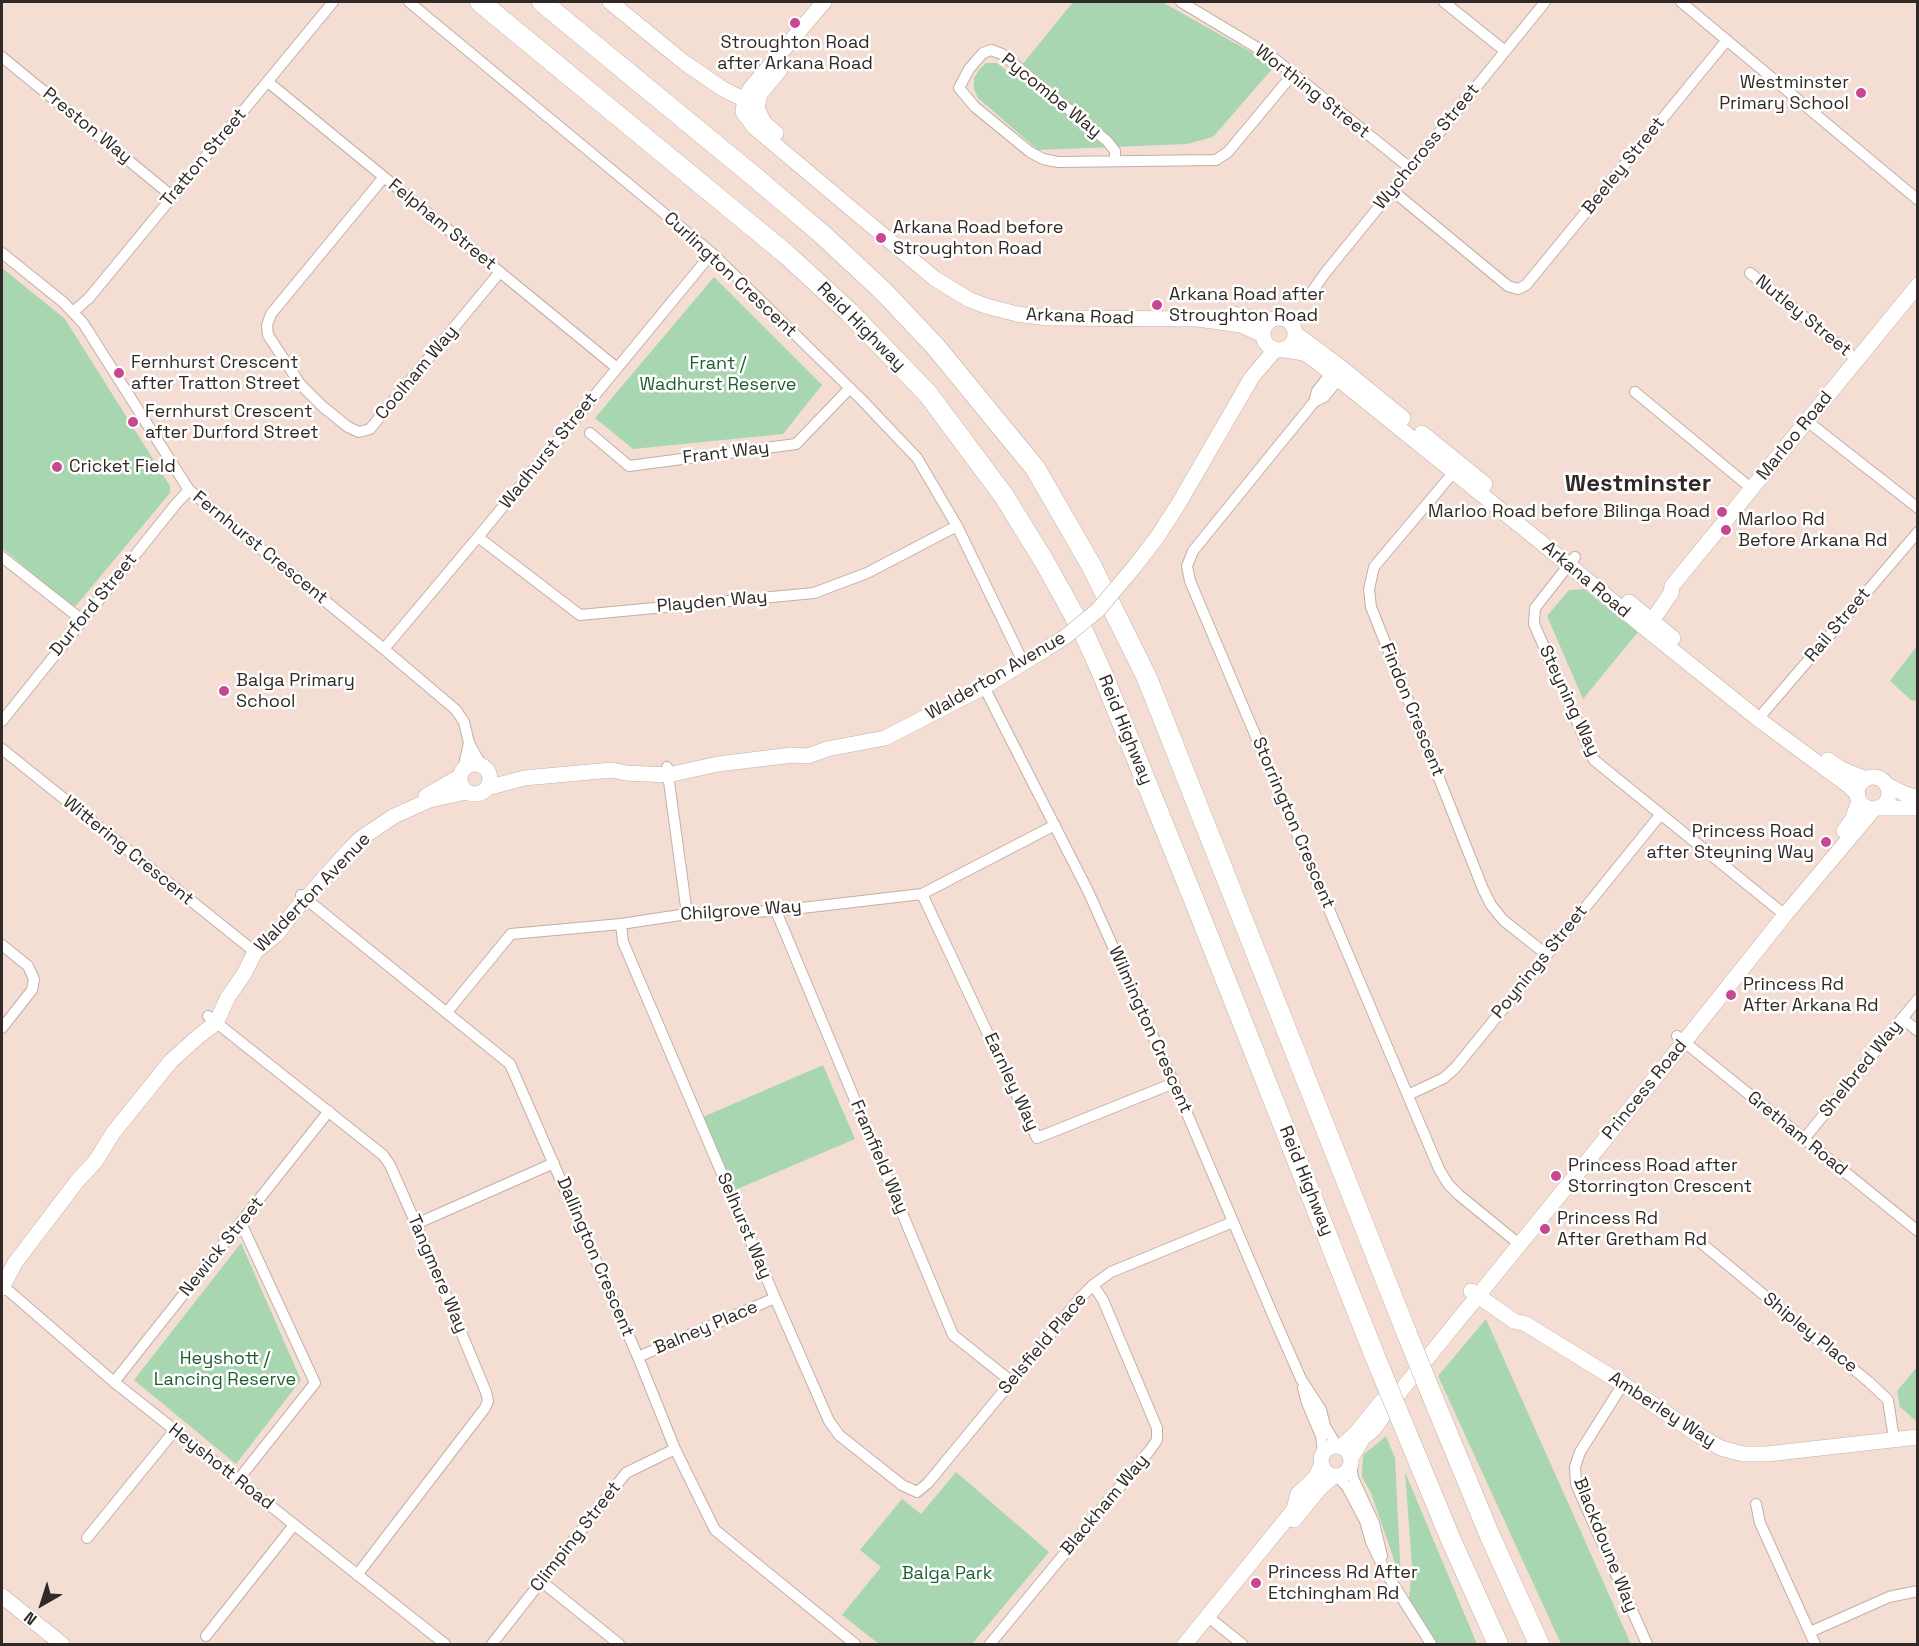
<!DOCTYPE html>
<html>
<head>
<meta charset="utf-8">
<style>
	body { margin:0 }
	#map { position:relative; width:1919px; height:1646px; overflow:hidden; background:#f4ded4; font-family:"Space Grotesk",sans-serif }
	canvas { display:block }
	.frame { position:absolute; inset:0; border:3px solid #312925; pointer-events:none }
	.north { position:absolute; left:12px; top:1574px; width:60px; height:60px; -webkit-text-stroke:4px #fff; paint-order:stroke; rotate:219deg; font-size:16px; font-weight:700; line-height:24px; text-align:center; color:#312925 }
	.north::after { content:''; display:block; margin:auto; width:21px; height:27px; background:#312925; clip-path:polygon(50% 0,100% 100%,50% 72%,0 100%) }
</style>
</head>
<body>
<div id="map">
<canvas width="1919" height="1646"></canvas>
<div class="frame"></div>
<div class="north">N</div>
</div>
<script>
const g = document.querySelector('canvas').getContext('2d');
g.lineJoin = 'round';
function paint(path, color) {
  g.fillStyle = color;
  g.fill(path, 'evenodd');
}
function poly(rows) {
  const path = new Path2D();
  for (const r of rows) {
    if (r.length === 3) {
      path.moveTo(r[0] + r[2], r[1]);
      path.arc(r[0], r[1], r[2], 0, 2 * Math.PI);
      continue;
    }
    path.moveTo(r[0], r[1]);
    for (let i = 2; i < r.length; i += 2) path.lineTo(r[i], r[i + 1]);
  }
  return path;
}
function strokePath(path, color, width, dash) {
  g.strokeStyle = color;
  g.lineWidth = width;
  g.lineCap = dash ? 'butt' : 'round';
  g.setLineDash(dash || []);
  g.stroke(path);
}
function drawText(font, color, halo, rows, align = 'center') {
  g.font = font + ' "Space Grotesk",sans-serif';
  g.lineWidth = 5;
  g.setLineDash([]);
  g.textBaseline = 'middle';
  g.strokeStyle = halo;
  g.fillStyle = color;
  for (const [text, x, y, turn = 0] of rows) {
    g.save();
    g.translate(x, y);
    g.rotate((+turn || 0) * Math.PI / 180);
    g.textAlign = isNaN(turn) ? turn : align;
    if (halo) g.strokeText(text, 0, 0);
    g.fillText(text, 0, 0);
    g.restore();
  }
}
paint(poly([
	[1073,2,1162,2,1258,56,1273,68,1213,137,1187,144,1038,150,978,98,974,89,974,78,979,70,986,63,997,63,1013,76],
	[2,268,65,319,170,486,170,493,74,608,2,548],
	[714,277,822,385,783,434,633,449,595,418],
	[1584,589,1638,632,1583,699,1547,616,1569,590],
	[1917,646,1917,701,1911,700,1890,681],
	[823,1065,855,1139,735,1190,703,1117],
	[241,1243,301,1380,236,1464,134,1380],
	[1486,1319,1631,1644,1561,1644,1438,1376],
	[1917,1367,1917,1422,1900,1407,1897,1391],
	[1386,1436,1395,1458,1401,1580,1371,1493,1362,1477,1363,1455],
	[956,1472,1049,1552,972,1644,879,1644,842,1615,881,1567,860,1550,902,1499,921,1514],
	[1405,1472,1477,1644,1429,1644,1409,1599,1412,1567]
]), '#a8d6b1');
const street = poly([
	[409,2,712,253,861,399,917,458,957,526,1024,664],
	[1181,2,1271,56,1410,168],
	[1444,2,1505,51],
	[1681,2,1918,200],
	[2,57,172,196],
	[268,82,617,368],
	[1115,161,1115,151,1107,141,1002,54,991,50,983,53,969,69,959,88,975,107,1030,152,1043,159,1058,162,1216,160,1228,152,1293,74],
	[384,177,271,314,267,325,268,335,300,384,322,406,348,427,359,432,370,429,500,272],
	[1393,191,1508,286,1518,289,1526,285,1727,40],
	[2,253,63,302,83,323,189,490,384,649,456,710,464,722,469,743,481,765],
	[1750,273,1856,359],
	[1311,293,1326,272,1545,2],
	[73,312,89,298,333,2],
	[1335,368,1317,391,1314,402,1193,551,1187,566,1190,581,1439,1169,1448,1184,1459,1195,1519,1244],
	[1635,392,1752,489],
	[1314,402,1324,397,1343,374],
	[1807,421,1918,508],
	[590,433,629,466,796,444,850,388],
	[1458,467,1374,567,1369,589,1371,607,1483,889,1491,905,1503,920,1546,954],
	[478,537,580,615,814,593,867,573,957,526],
	[2,557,82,620],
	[1575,557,1535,608,1534,624,1594,760,1785,915],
	[384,649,478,537,712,253],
	[984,687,1088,891,1174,1083,1275,1320,1301,1379,1321,1410,1325,1426,1337,1446],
	[1758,719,1918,532],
	[2,721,176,504,189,490],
	[2,749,255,952],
	[667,767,687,914],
	[463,769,469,743],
	[922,894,1037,1138,1174,1083],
	[301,895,510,1064,638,1357,675,1449,715,1530,855,1644],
	[776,911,953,1335,1012,1382],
	[621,924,623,942,775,1298,829,1421,839,1435,902,1485,917,1492,928,1483,1080,1298,1093,1285,1111,1272,1233,1222],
	[2,945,28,966,34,979,32,990,2,1028],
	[447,1012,511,934,621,924,687,914,776,911,922,894,1055,825],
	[208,1016,383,1155,390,1165,416,1224,486,1392,488,1401,485,1408,357,1575],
	[1902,1018,1918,1031],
	[1677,1036,1918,1231],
	[1408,1095,1444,1078,1456,1067,1661,814],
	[1804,1139,1918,999],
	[416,1224,554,1163],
	[1700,1242,1869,1382,1888,1400,1894,1439],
	[2,1285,114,1382,445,1644],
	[638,1357,775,1298],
	[114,1382,329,1111],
	[1623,1384,1580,1452,1575,1467,1576,1484,1647,1644],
	[1303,1388,1307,1403,1321,1436,1323,1453],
	[1351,1466,1353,1478,1374,1523,1382,1556],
	[1337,1476,1347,1487,1365,1521,1371,1542,1385,1571,1431,1644],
	[238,1480,315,1383,241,1223],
	[1756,1504,1760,1523,1815,1644],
	[87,1538,175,1430],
	[541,1581,619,1644],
	[1207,1616,1242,1644],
	[1810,1632,1889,1597,1918,1591],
	[206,1636,294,1525],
	[492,1644,626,1473,675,1449],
	[990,1644,1150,1450,1157,1440,1157,1428,1103,1300,1093,1285]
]);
const secondary = poly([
	[610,2,685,63,723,89,737,96,755,101],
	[824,2,750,89,745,99,743,112,754,127,934,278,968,299,986,306,1017,314,1047,318,1198,319,1241,325,1263,335],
	[776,133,764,123,757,108,760,94,780,70],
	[1233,314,1269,321],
	[1279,334,16],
	[1296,334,1338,365,1403,418],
	[1285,350,1304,353,1316,361,1569,565,1646,629,1758,719,1849,786,1858,795],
	[1422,433,1485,484],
	[1135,566,1158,536,1179,503,1252,377,1275,350],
	[1629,602,1673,638],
	[1647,628,1671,593,1672,586,1918,285],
	[1828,760,1841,769,1866,779],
	[475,779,15],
	[1873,793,16],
	[1887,785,1903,793,1918,798],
	[487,788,524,778,612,770,626,773,668,775,718,764,792,755,808,756,827,749,885,738,984,687,1046,649],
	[426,796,459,777],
	[1879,808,1918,808],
	[1844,831,1852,820,1859,801],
	[2,1288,15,1263,78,1180,95,1162,113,1133,171,1061,200,1035,216,1023,228,997,244,974,255,952,277,934,292,914,350,849,360,839,394,816,430,800,466,792],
	[1471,1291,1514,1321,1526,1324,1623,1384,1698,1435,1721,1448,1743,1454,1767,1454,1918,1437],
	[1336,1461,15],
	[1341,1447,1356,1433,1381,1402],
	[1351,1458,1363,1438,1374,1429,1403,1388,1684,1042,1785,915,1874,809],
	[1294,1520,1320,1488,1334,1476],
	[2,1596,62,1644],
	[1185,1644,1288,1517,1294,1509,1298,1494,1315,1478,1322,1464]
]);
const highway = poly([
	[480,2,786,254,849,312,928,394,1004,496,1044,561,1084,633,1102,673,1194,900,1376,1359],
	[542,2,756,178,823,235,884,292,935,346,1035,468,1091,565,1147,678,1407,1334],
	[1433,1398,1490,1536,1539,1644],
	[1405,1429,1451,1540,1498,1644]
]);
strokePath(street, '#c3afa4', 12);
strokePath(secondary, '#c3afa4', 16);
strokePath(highway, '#c3afa4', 21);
strokePath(street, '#fff', 10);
strokePath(secondary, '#fff', 15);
strokePath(highway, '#fff', 20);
const secondaryBridge = poly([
	[1046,649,1065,637,1098,610,1135,566]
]);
const highwayBridge = poly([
	[1407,1334,1433,1398],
	[1376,1359,1405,1429]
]);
strokePath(secondaryBridge, '#c3afa4', 16, []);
strokePath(highwayBridge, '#c3afa4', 21, []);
strokePath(secondaryBridge, '#fff', 15);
strokePath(highwayBridge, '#fff', 20);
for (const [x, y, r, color] of [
	[795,23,6,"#c84791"],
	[1861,93,6,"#c84791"],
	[881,238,6,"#c84791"],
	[1157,305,6,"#c84791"],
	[119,373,6,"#c84791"],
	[133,422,6,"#c84791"],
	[57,467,6,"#c84791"],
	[1722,512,6,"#c84791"],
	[1726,530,6,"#c84791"],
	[224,691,6,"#c84791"],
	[1826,842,6,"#c84791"],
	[1731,995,6,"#c84791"],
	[1556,1176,6,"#c84791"],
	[1545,1229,6,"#c84791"],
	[1256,1583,6,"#c84791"]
]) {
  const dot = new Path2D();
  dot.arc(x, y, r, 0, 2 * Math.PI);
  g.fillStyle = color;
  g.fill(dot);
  strokePath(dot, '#fff', 2);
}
drawText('18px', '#312925', '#fff', [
	["Stroughton Road",795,43,"center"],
	["after Arkana Road",795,64,"center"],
	["Westminster",1849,83,"right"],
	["Primary School",1849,104,"right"],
	["Arkana Road before",893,228],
	["Stroughton Road",893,249],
	["Arkana Road after",1169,295],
	["Stroughton Road",1169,316],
	["Fernhurst Crescent",131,363],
	["after Tratton Street",131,384],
	["Fernhurst Crescent",145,412],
	["after Durford Street",145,433],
	["Cricket Field",69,467],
	["Marloo Road before Bilinga Road",1710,512,"right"],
	["Marloo Rd",1738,520],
	["Before Arkana Rd",1738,541],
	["Balga Primary",236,681],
	["School",236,702],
	["Princess Road",1814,832,"right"],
	["after Steyning Way",1814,853,"right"],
	["Princess Rd",1743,985],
	["After Arkana Rd",1743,1006],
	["Princess Road after",1568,1166],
	["Storrington Crescent",1568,1187],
	["Princess Rd",1557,1219],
	["After Gretham Rd",1557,1240],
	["Princess Rd After",1268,1573],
	["Etchingham Rd",1268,1594]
], 'left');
drawText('18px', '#312925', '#fff', [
	["Worthing Street",1312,92,38],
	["Pycombe Way",1051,96,39],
	["Preston Way",87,126,39],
	["Wychcross Street",1427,147,-51],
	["Tratton Street",204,158,-50],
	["Beeley Street",1624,166,-51],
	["Felpham Street",442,225,39],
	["Curlington Crescent",730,275,43],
	["Nutley Street",1803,316,39],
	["Arkana Road",1080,317,2],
	["Reid Highway",861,327,45],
	["Coolham Way",417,373,-50],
	["Marloo Road",1795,436,-51],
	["Wadhurst Street",549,451,-51],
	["Frant Way",726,453,-7],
	["Fernhurst Crescent",260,548,39],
	["Arkana Road",1586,580,40],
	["Playden Way",712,602,-5],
	["Durford Street",94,605,-51],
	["Rail Street",1838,625,-50],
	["Walderton Avenue",996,676,-30],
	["Steyning Way",1569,701,65],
	["Findon Crescent",1412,710,68],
	["Reid Highway",1125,730,68],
	["Storrington Crescent",1293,823,67],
	["Wittering Crescent",128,851,39],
	["Walderton Avenue",313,893,-46],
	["Chilgrove Way",741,911,-4],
	["Poynings Street",1540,962,-51],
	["Wilmington Crescent",1150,1030,66],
	["Shelbred Way",1861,1069,-51],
	["Earnley Way",1011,1082,65],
	["Princess Road",1645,1090,-51],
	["Gretham Road",1797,1134,39],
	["Framfield Way",879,1157,67],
	["Reid Highway",1306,1181,68],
	["Selhurst Way",744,1226,67],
	["Newick Street",222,1247,-51],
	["Dallington Crescent",595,1257,67],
	["Tangmere Way",437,1274,67],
	["Balney Place",706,1328,-23],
	["Shipley Place",1810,1333,39],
	["Selsfield Place",1043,1344,-50],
	["Amberley Way",1662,1410,33],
	["Heyshott Road",221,1467,38],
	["Blackham Way",1105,1505,-50],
	["Climping Street",576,1537,-52],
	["Blackdoune Way",1605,1545,68]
]);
drawText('18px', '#1d5d32', '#fff', [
	["Frant /",718,364],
	["Wadhurst Reserve",718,385],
	["Heyshott /",225,1359],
	["Lancing Reserve",225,1380],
	["Balga Park",947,1574]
]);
drawText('bold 24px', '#312925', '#fff', [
	["Westminster",1638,484]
]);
</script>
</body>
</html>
